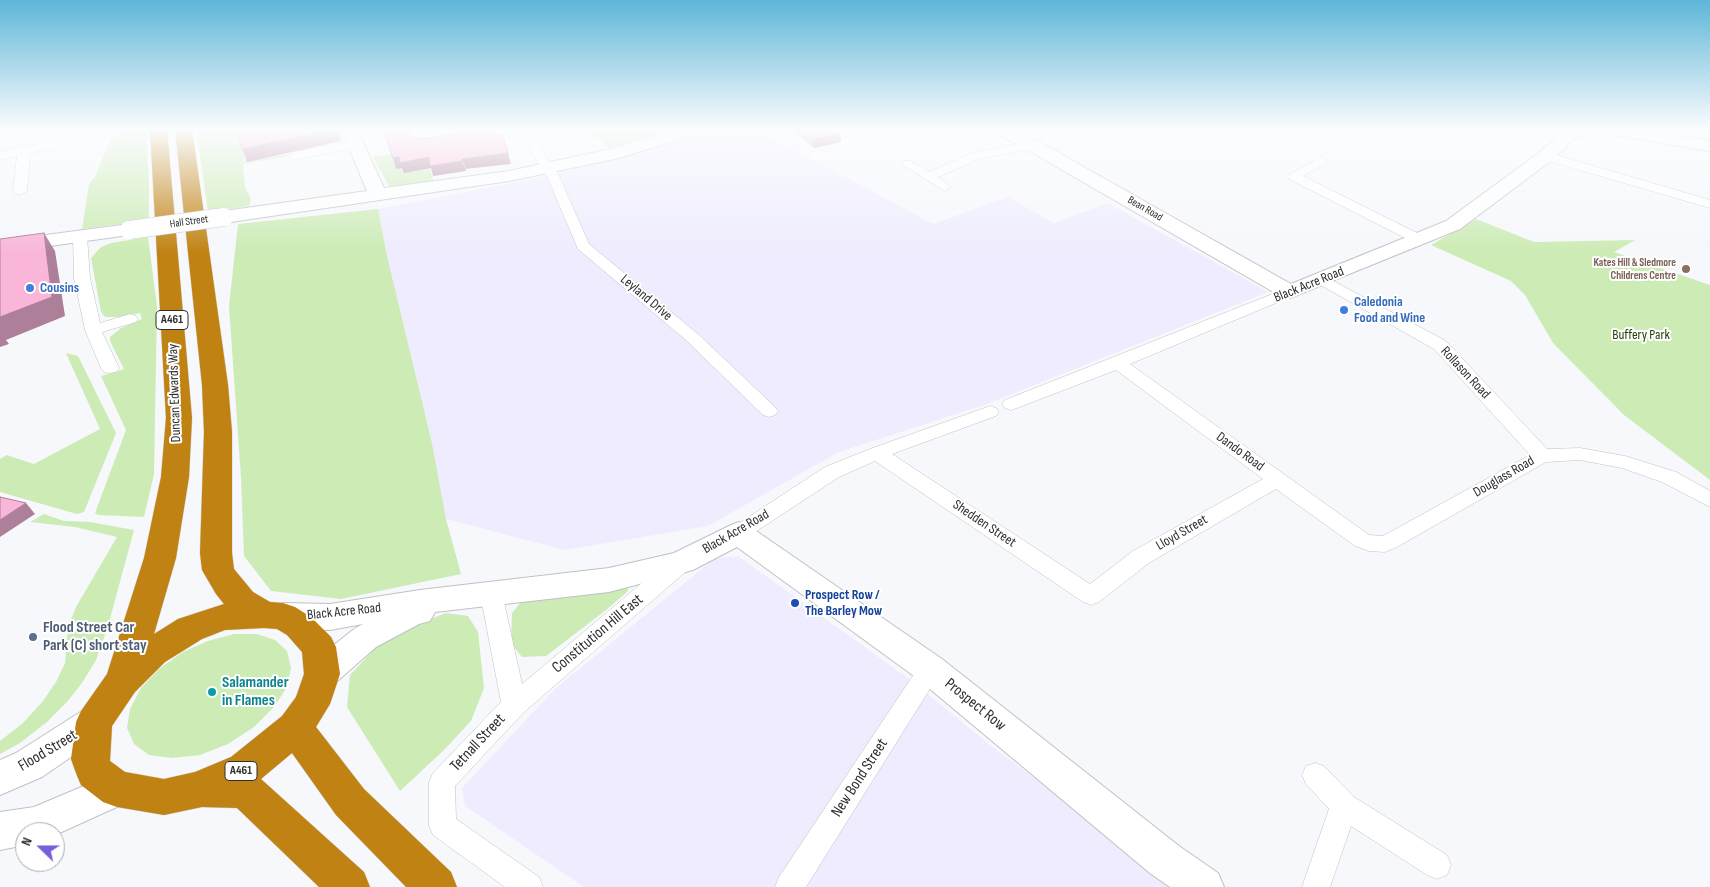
<!DOCTYPE html>
<html>
<head>
<meta charset="utf-8">
<style>
	body { margin:0 }
	#map { position:relative; width:1710px; height:887px; overflow:hidden; background:#f7f8fc; font-family:"Sofia Sans Condensed",sans-serif }
	canvas { display:block }
	.north { position:absolute; left:15px; top:822px; width:50px; height:50px; box-sizing:border-box; background:#fff; border:1px solid #ababac; border-radius:50%; rotate:292deg; font-size:14px; font-weight:700; line-height:20px; text-align:center; color:#2d2e2f }
	.north::after { content:''; display:block; margin:auto; width:18px; height:22px; background:#785ed8; clip-path:polygon(50% 0,100% 100%,50% 72%,0 100%) }
</style>
</head>
<body>
<div id="map">
<canvas width="1710" height="887"></canvas>
<div class="north">N</div>
</div>
<script>
const g = document.querySelector('canvas').getContext('2d');
g.lineJoin = 'round';
function paint(path, color) {
  g.fillStyle = color;
  g.fill(path, 'evenodd');
}
function poly(rows) {
  const path = new Path2D();
  for (const r of rows) {
    path.moveTo(r[0], r[1]);
    for (let i = 2; i < r.length; i += 2) path.lineTo(r[i], r[i + 1]);
  }
  return path;
}
function strokePath(path, color, width, dash) {
  g.strokeStyle = color;
  g.lineWidth = width;
  g.lineCap = dash ? 'butt' : 'round';
  g.setLineDash(dash || []);
  g.stroke(path);
}
function drawText(font, color, halo, rows, align = 'center') {
  g.font = font + ' "Sofia Sans Condensed",sans-serif';
  g.lineWidth = 4;
  g.setLineDash([]);
  g.textBaseline = 'middle';
  g.strokeStyle = halo;
  g.fillStyle = color;
  for (const [text, x, y, turn = 0] of rows) {
    g.save();
    g.translate(x, y);
    g.rotate((+turn || 0) * Math.PI / 180);
    g.textAlign = isNaN(turn) ? turn : align;
    if (halo) g.strokeText(text, 0, 0);
    g.fillText(text, 0, 0);
    g.restore();
  }
}
paint(poly([
	[718,129,756,129,933,224,1008,197,1054,223,1108,203,1268,292,987,404,839,452,708,526,565,550,446,519,432,442,387,256,378,209,556,174],
	[738,556,909,679,994,748,1111,836,1172,887,584,887,465,806,462,788,556,688,714,559]
]), '#eeecfe');
paint(poly([
	[115,129,145,129,149,179,149,220,82,229,89,184,95,177,111,138,119,137],
	[196,129,239,129,244,149,244,161,289,154,285,157,243,164,245,187,251,199,249,206,208,212],
	[586,129,675,129,609,148],
	[392,154,402,168,430,168,434,182,390,188,373,157],
	[378,209,387,256,432,443,446,519,461,574,341,599,271,591,244,556,241,478,229,306,238,224],
	[1476,219,1534,242,1635,240,1614,252,1710,285,1710,480,1624,415,1553,343,1525,295,1511,281,1431,245],
	[148,237,157,306,154,474,144,517,98,515,95,513,126,430,101,376,124,369,110,341,110,337,121,328,142,319,140,313,122,317,105,317,101,312,91,258,101,247,111,243],
	[66,353,78,356,116,433,84,512,77,514,0,492,0,459,7,455,34,464,100,429],
	[44,514,64,521,90,522,134,530,108,626,96,660,82,683,67,702,47,722,20,743,0,754,0,741,23,723,43,701,56,682,65,663,68,628,76,607,117,537,75,527,30,522],
	[630,584,627,592,606,610,546,656,522,657,511,643,512,613,521,602],
	[446,613,468,616,478,632,484,688,471,721,443,751,400,791,347,707,350,675,377,646,404,629],
	[234,634,257,634,275,640,287,651,291,668,287,687,274,707,254,727,228,744,200,755,172,758,149,755,134,744,127,728,130,709,141,688,159,669,183,652,208,641]
]), '#ccebb5');
const street = poly([
	[516,129,528,129,559,176,589,244,699,335,775,407,778,411,775,415,769,417,763,415,687,341,578,249,547,176,516,129],
	[1156,129,1168,129,1172,139,1170,142,1162,142,1156,129],
	[99,130,105,134,103,136,30,153,27,191,20,195,15,194,13,191,17,156,0,160,0,152,99,130],
	[355,140,359,141,361,144,359,147,294,160,288,156,294,152,355,140],
	[1032,141,1036,142,1038,145,1036,148,979,159,938,177,951,187,945,191,901,164,903,161,911,161,929,172,972,153,1032,141],
	[1546,152,1710,200,1710,208,1542,159,1540,156,1546,152],
	[1321,157,1325,158,1327,161,1325,164,1303,176,1425,237,1427,240,1425,243,1415,243,1289,179,1287,176,1321,157],
	[80,232,87,236,90,278,100,323,130,314,136,316,138,319,136,322,102,332,119,368,116,372,110,373,104,372,101,368,85,330,74,278,73,236,80,232],
	[1322,275,1446,341,1547,449,1580,448,1625,456,1676,472,1710,491,1710,507,1662,482,1622,468,1580,460,1546,462,1397,547,1385,552,1369,551,1355,546,1276,489,1149,563,1099,602,1091,605,1083,602,875,461,839,477,746,538,739,541,732,538,729,533,732,528,825,467,870,449,990,406,996,408,999,412,996,416,892,454,1090,584,1133,551,1263,479,1116,370,1017,408,1011,410,1005,408,1002,404,1005,400,1290,287,1295,289,1298,292,1295,295,1130,364,1369,535,1383,536,1530,455,1434,349,1317,283,1314,280,1317,277,1322,275],
	[682,554,690,556,693,562,690,568,523,713,455,786,456,819,539,877,543,887,505,887,433,835,429,826,429,782,433,773,501,702,480,593,483,587,491,584,499,587,502,593,522,684,674,556,682,554],
	[930,659,938,662,942,669,938,676,806,887,775,887,779,877,922,662,930,659],
	[1315,763,1324,766,1354,797,1447,855,1451,865,1447,875,1437,879,1427,875,1351,826,1330,887,1302,887,1329,809,1306,784,1302,775,1306,766,1315,763]
]);
const secondary = poly([
	[341,129,357,129,384,188,509,171,606,150,682,129,706,129,704,132,615,159,509,181,224,223,217,221,214,217,217,213,224,211,367,191,341,129],
	[991,129,1011,129,1038,141,1291,284,1446,221,1540,152,1564,131,1571,129,1595,129,1593,132,1576,137,1552,160,1460,229,1290,298,1282,297,1026,149,993,132,991,129],
	[1600,129,1635,129,1710,141,1710,151,1608,134,1602,132,1600,129],
	[129,224,136,226,139,230,136,234,0,253,0,241,129,224],
	[739,522,749,526,942,659,1179,846,1218,873,1224,887,1170,887,1151,874,918,679,737,547,693,570,609,592,435,612,430,621,419,624,376,647,334,684,322,688,310,684,305,674,310,664,354,629,363,624,330,630,283,629,272,625,267,616,272,607,283,603,330,604,420,590,609,568,674,553,729,526,739,522],
	[94,707,106,711,112,722,106,733,42,777,0,795,0,760,16,753,82,711,94,707],
	[117,772,130,777,136,789,130,801,55,835,55,832,25,832,25,845,0,850,0,812,34,807,117,772]
]);
const highway = poly([
	[150,129,167,129,192,418,189,477,176,558,154,634,178,619,224,604,216,594,202,570,200,553,204,432,202,385,175,129,192,129,228,385,232,432,232,553,234,569,253,592,270,602,283,603,295,607,311,617,331,637,336,647,340,674,330,704,316,727,364,789,451,872,457,887,406,887,336,815,292,753,261,779,364,872,370,887,319,887,237,808,202,807,164,815,117,807,103,802,81,785,76,773,71,759,76,722,81,711,107,674,144,558,161,477,166,418,150,129],
	[264,628,277,629,287,635,302,652,304,674,296,697,282,716,231,757,195,772,164,779,125,772,110,761,112,726,135,692,165,662,202,639,225,630,264,628]
]);
strokePath(street, '#bfc1c4', 1);
strokePath(secondary, '#bfc1c4', 2);
strokePath(highway, '#d5d5d5', 1);
paint(street, '#fff');
paint(secondary, '#fff');
paint(highway, '#c08212');
const secondaryBridge = poly([
	[129,230,224,217]
]);
strokePath(secondaryBridge, '#bfc1c4', 19, []);
strokePath(secondaryBridge, '#fff', 18);
paint(poly([
	[791,129,835,129,841,133,841,142,814,148]
]), '#d69dbb');
paint(poly([
	[336,129,338,129,341,141,247,162,242,149],
	[841,133,841,142,814,148,813,139],
	[508,153,511,164,465,169,462,159],
	[399,157,429,157,463,161,466,171,433,176,431,168,404,173,402,168,396,169,393,158],
	[44,233,55,251,65,316,6,340,9,344,0,347,0,317],
	[26,503,35,514,0,537,0,520]
]), '#ae7f98');
const building = poly([
	[237,129,336,129,242,149,237,129],
	[383,129,407,129,412,138,419,137,420,139,477,131,503,136,508,153,462,159,463,161,430,166,429,157,400,163,399,157,393,158,383,129],
	[801,129,835,129,841,133,813,139,801,129],
	[44,233,52,297,0,317,0,239,44,233],
	[0,497,26,503,0,520,0,497]
]);
paint(building, '#f9b6d9');
strokePath(building, '#ae7f98', 1);
const sky = g.createLinearGradient(0, 0, 0, 253);
sky.addColorStop(0, '#5eb6d8');
sky.addColorStop(0.51, '#fbfcfe');
sky.addColorStop(1, '#fbfcfe00');
g.fillStyle = sky;
g.fillRect(0, 0, 1710, 253);
for (const [x, y, r, color] of [
	[1686,269,5,"#8d6e63"],
	[30,288,5,"#3f7fe0"],
	[1344,310,5,"#3f7fe0"],
	[795,603,5,"#1a4fb4"],
	[33,637,5,"#5c6f8a"],
	[212,692,5,"#0f9aa8"]
]) {
  const dot = new Path2D();
  dot.arc(x, y, r, 0, 2 * Math.PI);
  g.fillStyle = color;
  g.fill(dot);
  strokePath(dot, '#fff', 2);
}
drawText('11px', '#2d2e2f', '#fff', [
	["Bean Road",1145,209,30],
	["Hall Street",189,222,-8]
]);
drawText('bold 11px', '#785e54', '#fff', [
	["Kates Hill & Sledmore",1676,263],
	["Childrens Centre",1676,276]
], 'right');
for (const [x, y, w] of [
	[172,320,32],
	[241,771,32]
]) {
  const box = new Path2D();
  box.roundRect(x - w / 2, y - 9.5, w, 19, 4);
  g.fillStyle = '#fff';
  g.fill(box);
  strokePath(box, '#2d2e2f', 1);
}
drawText('bold 12px', '#2d2e2f', null, [
	["A461",172,320],
	["A461",241,771]
]);
drawText('14px', '#2d2e2f', '#fff', [
	["Black Acre Road",1309,285,-22],
	["Leyland Drive",646,298,40],
	["Rollason Road",1465,373,47],
	["Duncan Edwards Way",175,393,-92],
	["Dando Road",1240,452,36],
	["Douglass Road",1504,477,-30],
	["Shedden Street",984,524,34],
	["Black Acre Road",736,532,-30],
	["Lloyd Street",1182,533,-30],
	["Black Acre Road",344,612,-6]
]);
drawText('bold 14px', '#366cbe', '#fff', [
	["Cousins",40,288],
	["Caledonia",1354,302],
	["Food and Wine",1354,318]
], 'left');
drawText('14px', '#253f07', '#fff', [
	["Buffery Park",1641,335]
]);
drawText('bold 14px', '#164399', '#fff', [
	["Prospect Row /",805,595],
	["The Barley Mow",805,611]
], 'left');
drawText('bold 16px', '#4e5e75', '#fff', [
	["Flood Street Car",43,628],
	["Park (C) short stay",43,646]
], 'left');
drawText('16px', '#2d2e2f', '#fff', [
	["Constitution Hill East",598,634,-40],
	["Prospect Row",975,705,39],
	["Tetnall Street",478,743,-47],
	["Flood Street",48,751,-31],
	["New Bond Street",860,778,-57]
]);
drawText('bold 16px', '#0d838f', '#fff', [
	["Salamander",222,683],
	["in Flames",222,701]
], 'left');
</script>
</body>
</html>
